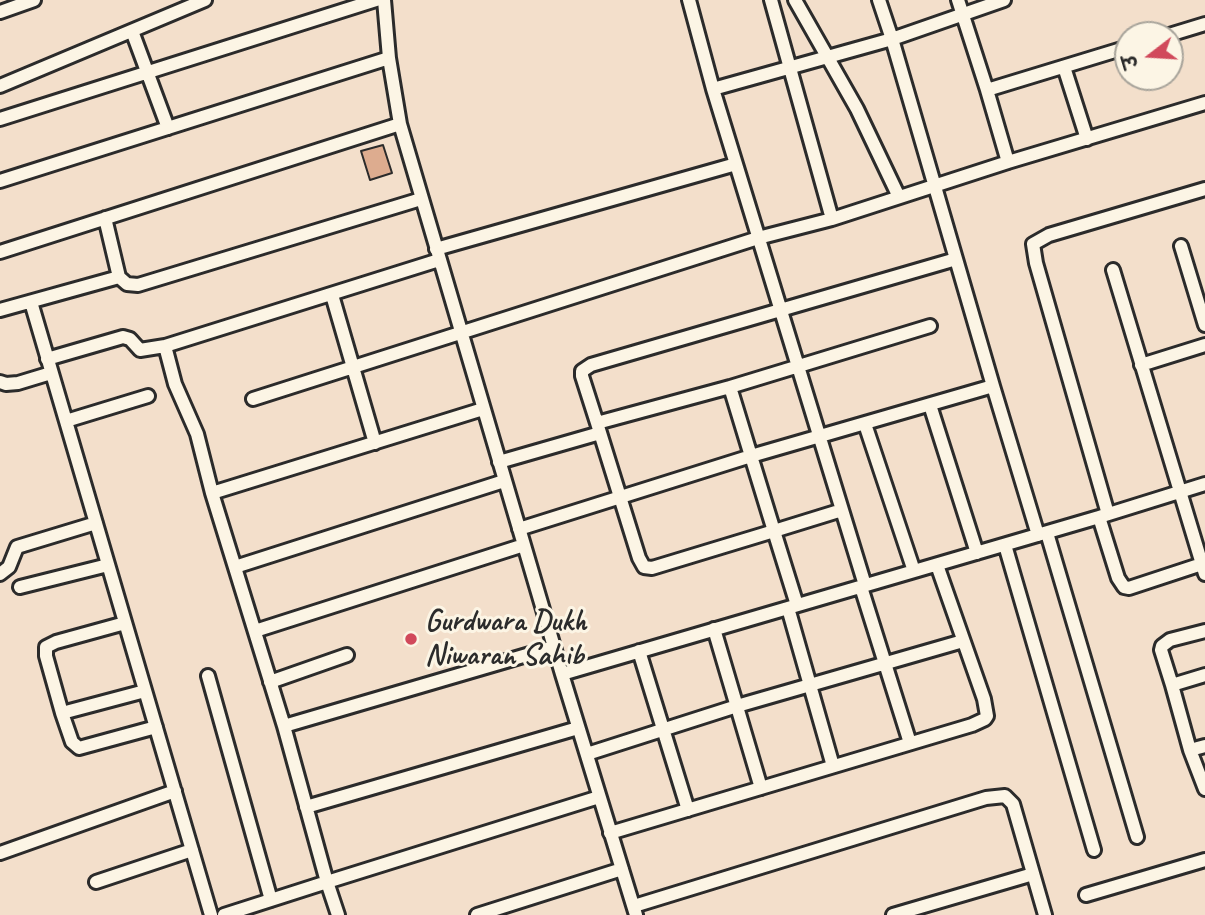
<!DOCTYPE html>
<html>
<head>
<meta charset="utf-8">
<style>
	body { margin:0 }
	#map { position:relative; width:1205px; height:915px; overflow:hidden; background:#f3dfcb; font-family:Caveat,"Playpen Sans Deva",sans-serif }
	canvas { display:block }
	.north { position:absolute; left:1114px; top:21px; width:70px; height:70px; box-sizing:border-box; background:#fcf5e5; border:2px solid #a8a49b; border-radius:50%; rotate:253deg; font-size:19px; font-weight:700; line-height:28px; text-align:center; color:#2b2b2b }
	.north::after { content:''; display:block; margin:auto; width:24px; height:32px; background:#d1495b; clip-path:polygon(50% 0,100% 100%,50% 72%,0 100%) }
</style>
</head>
<body>
<div id="map">
<canvas width="1205" height="915"></canvas>
<div class="north">उ</div>
</div>
<script>
const g = document.querySelector('canvas').getContext('2d');
g.lineJoin = 'round';
function paint(path, color) {
  g.fillStyle = color;
  g.fill(path, 'evenodd');
}
function poly(rows) {
  const path = new Path2D();
  for (const r of rows) {
    path.moveTo(r[0], r[1]);
    for (let i = 2; i < r.length; i += 2) path.lineTo(r[i], r[i + 1]);
  }
  return path;
}
function strokePath(path, color, width, dash) {
  g.strokeStyle = color;
  g.lineWidth = width;
  g.lineCap = dash ? 'butt' : 'round';
  g.setLineDash(dash || []);
  g.stroke(path);
}
function drawText(font, color, halo, rows, align = 'center') {
  g.font = font + ' Caveat,sans-serif';
  g.lineWidth = 6;
  g.setLineDash([]);
  g.textBaseline = 'middle';
  g.strokeStyle = halo;
  g.fillStyle = color;
  for (const [text, x, y, turn = 0] of rows) {
    g.save();
    g.translate(x, y);
    g.rotate((+turn || 0) * Math.PI / 180);
    g.textAlign = isNaN(turn) ? turn : align;
    if (halo) g.strokeText(text, 0, 0);
    g.fillText(text, 0, 0);
    g.restore();
  }
}
const building = poly([
	[383,145,392,173,370,180,361,151,383,145]
]);
paint(building, '#ddac8f');
strokePath(building, '#2b2b2b', 2);
const minor = poly([
	[384,0,389,58,400,124,562,674],
	[689,0,713,89,865,585],
	[795,0,857,109,899,197],
	[958,0,987,90,1128,47],
	[0,12,34,0],
	[132,31,168,128],
	[1169,35,1205,24],
	[1064,67,1087,139],
	[0,86,205,0],
	[713,89,892,39,879,0],
	[987,90,1008,162],
	[0,119,376,0],
	[0,181,389,58],
	[832,219,1008,162,1205,103],
	[1181,246,1205,325],
	[436,249,736,164],
	[0,252,400,124],
	[1113,270,1205,574],
	[119,277,127,284,138,285,421,199],
	[332,295,375,443],
	[31,302,211,915],
	[0,310,119,277,105,218],
	[165,346,175,384,197,434,212,493,284,726],
	[47,359,123,337,130,339,140,350,165,346,439,260],
	[1141,365,1205,345],
	[0,382,6,384,18,383,51,373],
	[993,386,892,39,1004,0],
	[730,387,930,326],
	[253,399,758,238,832,219,771,0],
	[930,405,977,553],
	[66,421,148,396],
	[597,423,582,376,582,371,591,365,956,259],
	[865,424,914,571],
	[499,462,600,433],
	[1205,484,1099,517,1118,578,1124,587,1129,588,1205,563],
	[212,493,483,409],
	[1108,514,1036,263,1033,244,1049,235,1205,189],
	[519,529,751,456,993,386,1038,535],
	[1047,533,1137,837],
	[1005,545,1094,850],
	[235,567,504,481],
	[0,574,9,567,17,547,96,523],
	[20,587,108,565],
	[861,587,910,743],
	[797,605,774,531,751,456,730,387,597,423,639,558,644,567,652,568,774,531,842,510],
	[788,608,833,766],
	[125,623,56,642,46,647,46,656,62,713,72,742,79,748,156,727],
	[714,629,761,788],
	[255,631,524,545],
	[639,651,688,810],
	[1205,675,1172,685,1190,750,1205,789],
	[208,676,271,900],
	[270,682,347,655],
	[1172,685,1161,650,1162,646,1170,640,1205,631],
	[62,713,145,691],
	[1190,750,1205,746],
	[587,754,737,706,963,641],
	[306,807,578,728],
	[610,833,972,725,985,719,987,716,984,699,937,565],
	[0,853,175,791],
	[96,882,192,850],
	[1086,895,1205,860],
	[634,906,986,798,1005,796,1013,804,1045,915],
	[224,915,327,882,284,726,554,647],
	[338,915,327,882,599,797],
	[477,915,622,869],
	[636,915,562,674,1099,517],
	[893,915,1033,874]
]);
strokePath(minor, '#2b2b2b', 18);
strokePath(minor, '#fcf5e5', 12);
for (const [x, y, r, color] of [
	[411,639,7,"#d1495b"]
]) {
  const dot = new Path2D();
  dot.arc(x, y, r, 0, 2 * Math.PI);
  g.fillStyle = color;
  g.fill(dot);
  strokePath(dot, '#fcf5e5', 2.5);
}
drawText('bold 30px', '#2b2b2b', '#fcf5e5', [
	["Gurdwara Dukh",425,622],
	["Niwaran Sahib",425,656]
], 'left');
</script>
</body>
</html>
